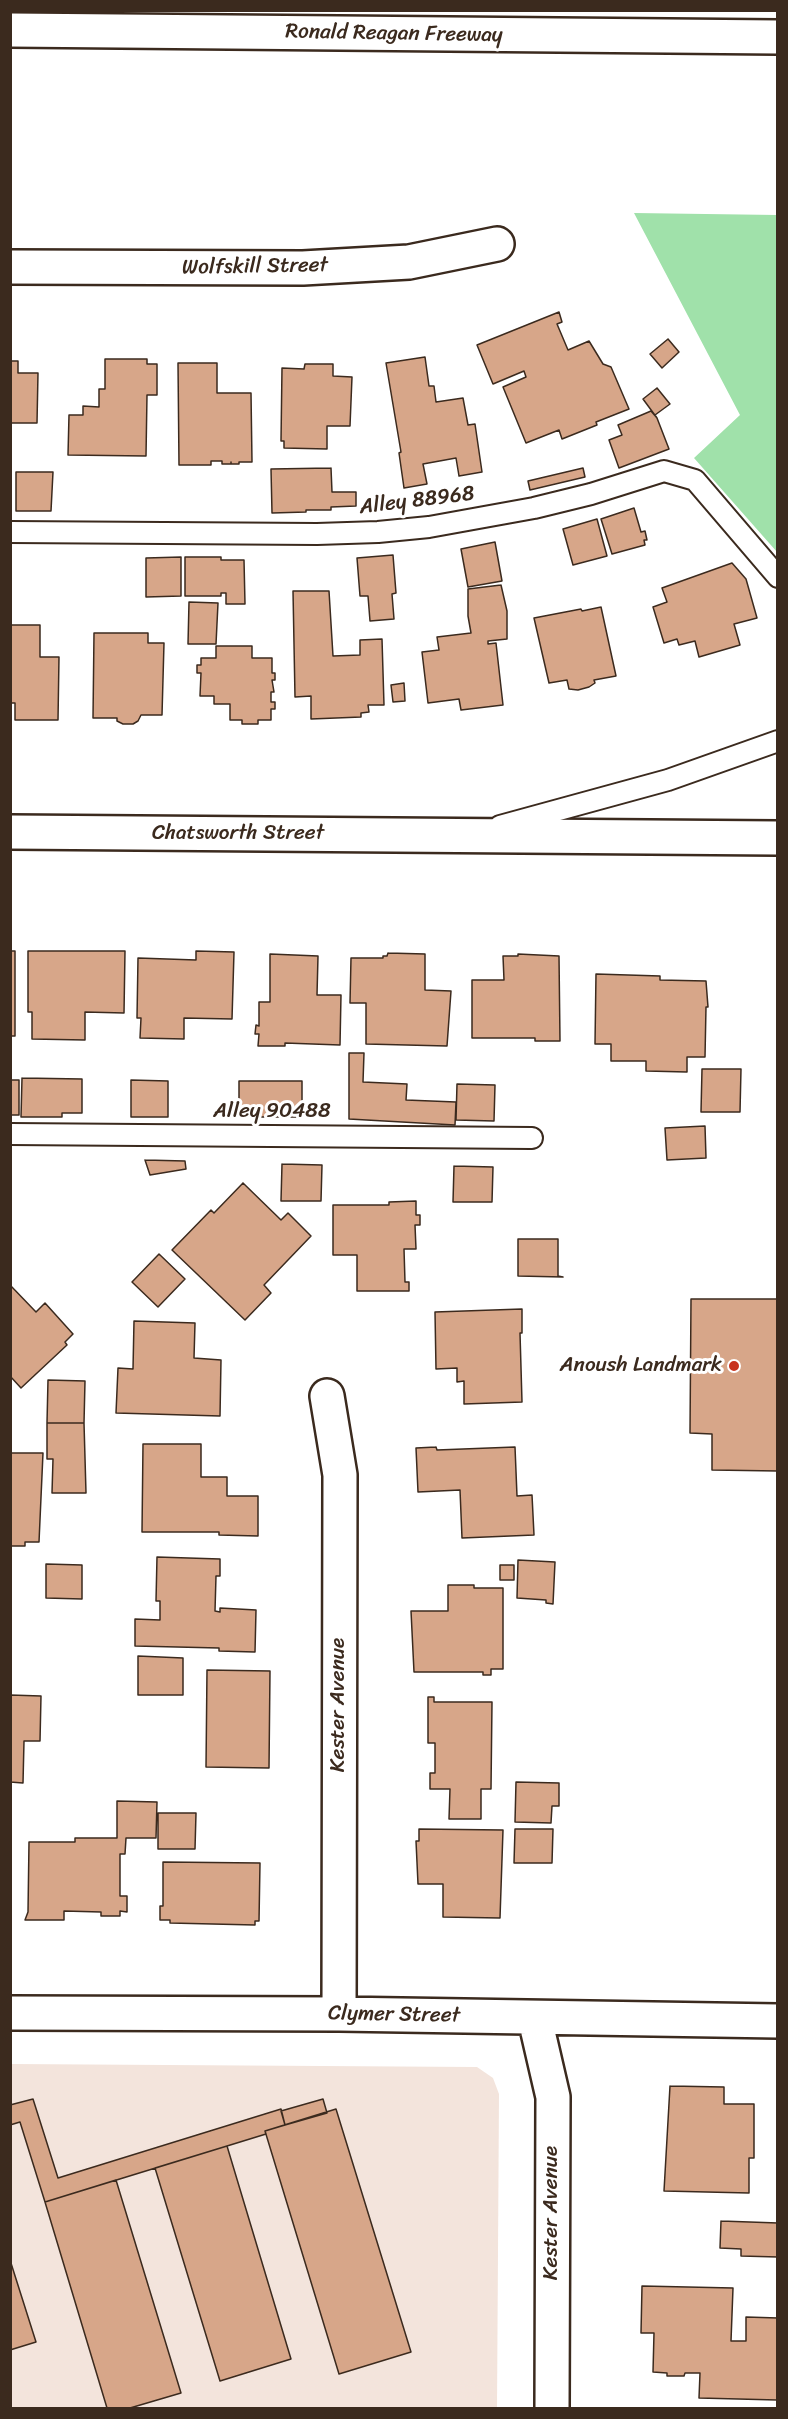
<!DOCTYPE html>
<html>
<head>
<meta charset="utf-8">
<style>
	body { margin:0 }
	#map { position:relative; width:788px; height:2419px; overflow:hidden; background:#fff; font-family:Sriracha,sans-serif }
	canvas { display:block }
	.frame { position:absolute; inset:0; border:12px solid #3b2a1e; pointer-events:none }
</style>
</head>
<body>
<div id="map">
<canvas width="788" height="2419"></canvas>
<div class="frame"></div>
</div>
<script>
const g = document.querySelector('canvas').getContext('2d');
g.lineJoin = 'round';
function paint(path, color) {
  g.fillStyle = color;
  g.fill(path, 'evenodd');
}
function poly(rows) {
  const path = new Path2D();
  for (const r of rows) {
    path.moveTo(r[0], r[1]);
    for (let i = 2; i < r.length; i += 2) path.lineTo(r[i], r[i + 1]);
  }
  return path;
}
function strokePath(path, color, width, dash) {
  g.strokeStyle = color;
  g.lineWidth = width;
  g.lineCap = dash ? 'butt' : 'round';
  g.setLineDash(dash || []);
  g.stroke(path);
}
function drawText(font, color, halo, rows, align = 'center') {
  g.font = font + ' Sriracha,sans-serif';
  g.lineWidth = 6;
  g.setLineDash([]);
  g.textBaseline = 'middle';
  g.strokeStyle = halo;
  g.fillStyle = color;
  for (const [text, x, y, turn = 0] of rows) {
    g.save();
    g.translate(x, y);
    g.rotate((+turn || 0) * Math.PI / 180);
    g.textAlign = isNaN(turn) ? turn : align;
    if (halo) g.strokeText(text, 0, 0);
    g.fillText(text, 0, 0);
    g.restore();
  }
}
paint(poly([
	[11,2064,477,2067,493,2078,499,2094,497,2408,11,2408]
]), '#f3e4dc');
paint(poly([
	[634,213,777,215,777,552,694,458,740,415]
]), '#a0e1aa');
const building = poly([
	[559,312,562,322,557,324,568,350,589,341,603,364,611,367,629,409,596,422,597,425,562,439,559,430,526,443,503,387,526,377,524,371,493,384,477,345,559,312],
	[668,339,679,352,662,368,650,354,668,339],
	[425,357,429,386,434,386,436,402,463,398,468,425,475,424,482,472,459,476,456,458,423,464,427,484,404,488,399,453,401,452,386,363,425,357],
	[105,359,147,359,147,364,157,364,157,395,147,395,146,456,68,455,69,415,83,415,83,406,99,407,99,389,105,389,105,359],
	[10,361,18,361,18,373,38,373,37,423,10,423,10,361],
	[178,363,217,363,217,393,251,393,252,462,239,462,239,464,231,464,231,462,231,464,222,464,222,461,211,461,211,465,179,465,178,363],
	[305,364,333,364,333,376,352,377,350,426,327,426,327,449,284,448,284,441,281,441,282,368,304,369,305,364],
	[657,388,670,404,655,415,657,418,643,399,657,388],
	[651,411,657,418,669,449,619,468,609,440,622,435,618,425,651,411],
	[331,468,332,492,356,492,356,506,331,507,331,510,306,510,306,512,272,513,271,469,331,468],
	[583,468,585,477,530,490,528,481,583,468],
	[16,472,53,472,51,511,16,511,16,472],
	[634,508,641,532,645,531,647,540,644,540,645,545,612,554,601,519,634,508],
	[597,519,607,556,573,565,563,529,597,519],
	[495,542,502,581,468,587,461,549,495,542],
	[393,555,396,593,392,594,394,619,370,621,368,596,360,596,357,558,393,555],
	[181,557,181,596,146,597,146,558,181,557],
	[185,557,221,557,221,560,244,560,245,604,226,604,226,593,221,593,221,596,185,596,185,557],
	[732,563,746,579,757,618,734,624,740,645,699,657,695,641,679,645,677,639,664,643,653,607,667,602,662,588,732,563],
	[501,585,507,611,507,639,488,641,488,644,496,643,503,705,461,710,459,699,428,703,422,652,439,650,437,637,471,633,468,616,468,589,501,585],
	[293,591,329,591,333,656,360,655,360,640,382,639,384,705,368,705,369,712,361,713,361,717,311,719,311,696,295,697,293,591],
	[189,602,218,603,216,644,188,644,189,602],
	[601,607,616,676,594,680,595,683,589,687,578,690,569,689,567,680,549,683,534,618,581,609,582,611,601,607],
	[10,625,40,625,40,657,59,657,58,720,15,720,15,703,10,703,10,625],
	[94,633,148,633,148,643,164,643,162,715,141,715,138,721,133,724,123,724,117,721,117,718,93,718,94,633],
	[216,646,252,646,252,658,272,658,272,673,275,673,275,680,272,680,274,692,271,692,271,702,275,702,275,709,271,709,271,720,258,720,258,724,242,724,242,720,230,720,230,704,214,704,214,696,200,696,201,673,197,673,197,665,201,665,201,658,216,658,216,646],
	[404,683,405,701,393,702,391,685,404,683],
	[10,951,15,951,15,1036,10,1036,10,951],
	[28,951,125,951,124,1013,85,1012,85,1040,32,1039,32,1012,28,1012,28,951],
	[196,951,234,952,232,1019,184,1018,184,1039,140,1038,141,1018,137,1018,138,958,196,960,196,951],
	[388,953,425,954,425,990,451,991,447,1046,366,1044,366,1003,350,1003,351,958,383,958,383,956,387,956,388,953],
	[270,954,318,956,317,995,341,995,340,1045,285,1043,285,1046,258,1046,259,1034,255,1034,256,1025,259,1026,259,1002,270,1002,270,954],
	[518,954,559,956,560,1041,535,1041,535,1038,472,1038,472,980,504,980,503,956,518,956,518,954],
	[596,974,660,976,660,980,706,981,708,1007,706,1007,705,1057,687,1057,687,1072,646,1071,646,1061,611,1061,611,1044,595,1044,596,974],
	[349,1053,364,1053,363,1082,407,1084,406,1100,456,1102,455,1125,349,1119,349,1053],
	[702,1069,741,1069,740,1112,701,1112,702,1069],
	[22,1078,82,1079,82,1113,62,1113,62,1117,21,1117,22,1078],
	[10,1080,19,1080,19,1115,10,1115,10,1080],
	[131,1080,168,1081,168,1117,131,1117,131,1080],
	[239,1081,302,1081,302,1117,239,1117,239,1081],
	[457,1084,495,1085,494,1121,456,1120,457,1084],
	[705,1126,706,1158,667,1160,665,1128,705,1126],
	[145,1160,185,1161,186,1169,150,1175,145,1160],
	[282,1164,322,1165,321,1201,281,1201,282,1164],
	[454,1166,493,1167,492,1202,453,1202,454,1166],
	[243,1183,281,1220,288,1213,311,1236,264,1285,271,1293,245,1320,172,1250,211,1210,214,1213,243,1183],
	[416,1201,416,1215,420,1215,420,1225,415,1225,416,1249,404,1249,405,1282,409,1282,409,1291,357,1291,357,1255,333,1255,333,1205,389,1205,389,1202,416,1201],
	[518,1239,558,1239,558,1276,563,1277,518,1276,518,1239],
	[159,1254,185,1279,158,1307,132,1282,159,1254],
	[10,1285,36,1312,45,1303,73,1334,65,1342,67,1345,21,1388,10,1376,10,1285],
	[691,1299,778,1299,778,1471,712,1470,712,1434,690,1433,691,1299],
	[522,1309,522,1333,520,1333,522,1402,464,1404,464,1381,457,1382,457,1368,436,1369,435,1312,522,1309],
	[134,1321,195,1323,194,1358,221,1360,220,1416,116,1413,118,1368,133,1369,134,1321],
	[48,1380,85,1381,84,1423,47,1423,48,1380],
	[47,1423,84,1423,86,1493,52,1493,53,1459,47,1459,47,1423],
	[143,1444,201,1444,201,1477,227,1477,227,1496,258,1496,258,1536,219,1535,219,1532,142,1532,143,1444],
	[436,1447,437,1450,515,1447,517,1496,532,1495,534,1535,462,1538,460,1490,418,1492,416,1448,436,1447],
	[10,1453,43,1453,39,1542,25,1542,25,1546,10,1546,10,1453],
	[157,1557,220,1559,220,1576,216,1576,215,1611,220,1612,220,1608,256,1610,255,1652,219,1651,219,1648,135,1646,135,1619,160,1620,160,1601,156,1601,157,1557],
	[518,1560,555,1562,553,1604,546,1603,546,1600,517,1598,518,1560],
	[46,1564,82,1565,82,1599,46,1598,46,1564],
	[500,1565,514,1565,514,1580,500,1580,500,1565],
	[448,1585,474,1585,474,1588,503,1588,503,1669,491,1669,491,1675,483,1675,483,1672,414,1672,411,1611,448,1611,448,1585],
	[138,1656,183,1658,183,1695,138,1695,138,1656],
	[207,1670,270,1671,269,1768,206,1767,207,1670],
	[10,1695,41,1696,40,1741,24,1741,23,1783,10,1782,10,1695],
	[428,1697,434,1697,434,1702,492,1702,491,1789,481,1789,481,1819,449,1819,450,1789,430,1789,430,1773,435,1773,435,1743,428,1743,428,1697],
	[516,1782,559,1783,559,1806,552,1806,551,1823,515,1822,516,1782],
	[117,1801,157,1802,156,1838,126,1838,125,1854,120,1854,120,1896,127,1896,127,1912,120,1911,120,1916,101,1916,101,1912,64,1911,64,1920,25,1920,28,1912,29,1842,75,1842,75,1838,117,1838,117,1801],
	[158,1813,196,1813,195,1849,158,1849,158,1813],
	[419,1829,503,1830,500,1918,443,1917,443,1884,418,1884,416,1841,419,1841,419,1829],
	[515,1829,553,1829,552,1863,514,1863,515,1829],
	[163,1862,260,1863,259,1921,255,1921,255,1925,170,1923,170,1920,160,1920,160,1906,163,1906,163,1862],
	[670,2086,724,2087,724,2104,754,2104,754,2158,749,2158,749,2193,664,2191,670,2086],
	[33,2099,58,2178,281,2109,285,2125,265,2131,266,2134,45,2202,20,2122,10,2125,10,2105,33,2099],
	[323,2099,327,2113,285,2125,281,2111,323,2099],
	[336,2109,411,2352,339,2374,265,2131,336,2109],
	[227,2146,291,2359,220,2381,155,2168,227,2146],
	[116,2180,181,2393,130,2408,107,2408,45,2202,116,2180],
	[721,2221,778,2223,778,2257,741,2256,741,2249,720,2248,721,2221],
	[10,2260,36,2342,10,2350,10,2260],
	[642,2286,733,2288,731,2341,746,2341,746,2317,778,2318,777,2400,699,2398,700,2373,685,2373,684,2376,667,2376,667,2373,653,2372,654,2333,641,2333,642,2286]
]);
paint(building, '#d7a689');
strokePath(building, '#3b2a1e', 1.5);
const lane = poly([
	[10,532,317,534,378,532,429,527,534,508,591,494,664,471,695,480,778,577],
	[500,826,668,780,778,741],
	[10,1134,532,1138]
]);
const street = poly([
	[10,267,303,268,409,262,497,244],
	[327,1396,340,1475,339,2014],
	[10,2013,339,2014,778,2021],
	[535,2019,553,2097,552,2408]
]);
const secondary = poly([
	[10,832,778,838]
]);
const highway = poly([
	[10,30,778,37]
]);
strokePath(lane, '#3b2a1e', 24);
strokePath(street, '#3b2a1e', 38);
strokePath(secondary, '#3b2a1e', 38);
strokePath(highway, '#3b2a1e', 38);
strokePath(lane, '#fff', 20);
strokePath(street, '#fff', 33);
strokePath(secondary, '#fff', 33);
strokePath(highway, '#fff', 33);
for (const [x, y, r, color] of [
	[734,1366,6,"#c8321e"]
]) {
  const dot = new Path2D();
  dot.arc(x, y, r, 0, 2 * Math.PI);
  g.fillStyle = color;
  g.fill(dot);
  strokePath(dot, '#fff', 2);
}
drawText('21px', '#3b2a1e', '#fff', [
	["Ronald Reagan Freeway",394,34,1],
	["Wolfskill Street",255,267,-1],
	["Alley 88968",417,501,-7],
	["Chatsworth Street",238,834],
	["Alley 90488",272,1112],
	["Kester Avenue",339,1705,-90],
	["Clymer Street",394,2015,1],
	["Kester Avenue",552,2213,-90]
]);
drawText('21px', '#3b2a1e', '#fff', [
	["Anoush Landmark",722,1366]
], 'right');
</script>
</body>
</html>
